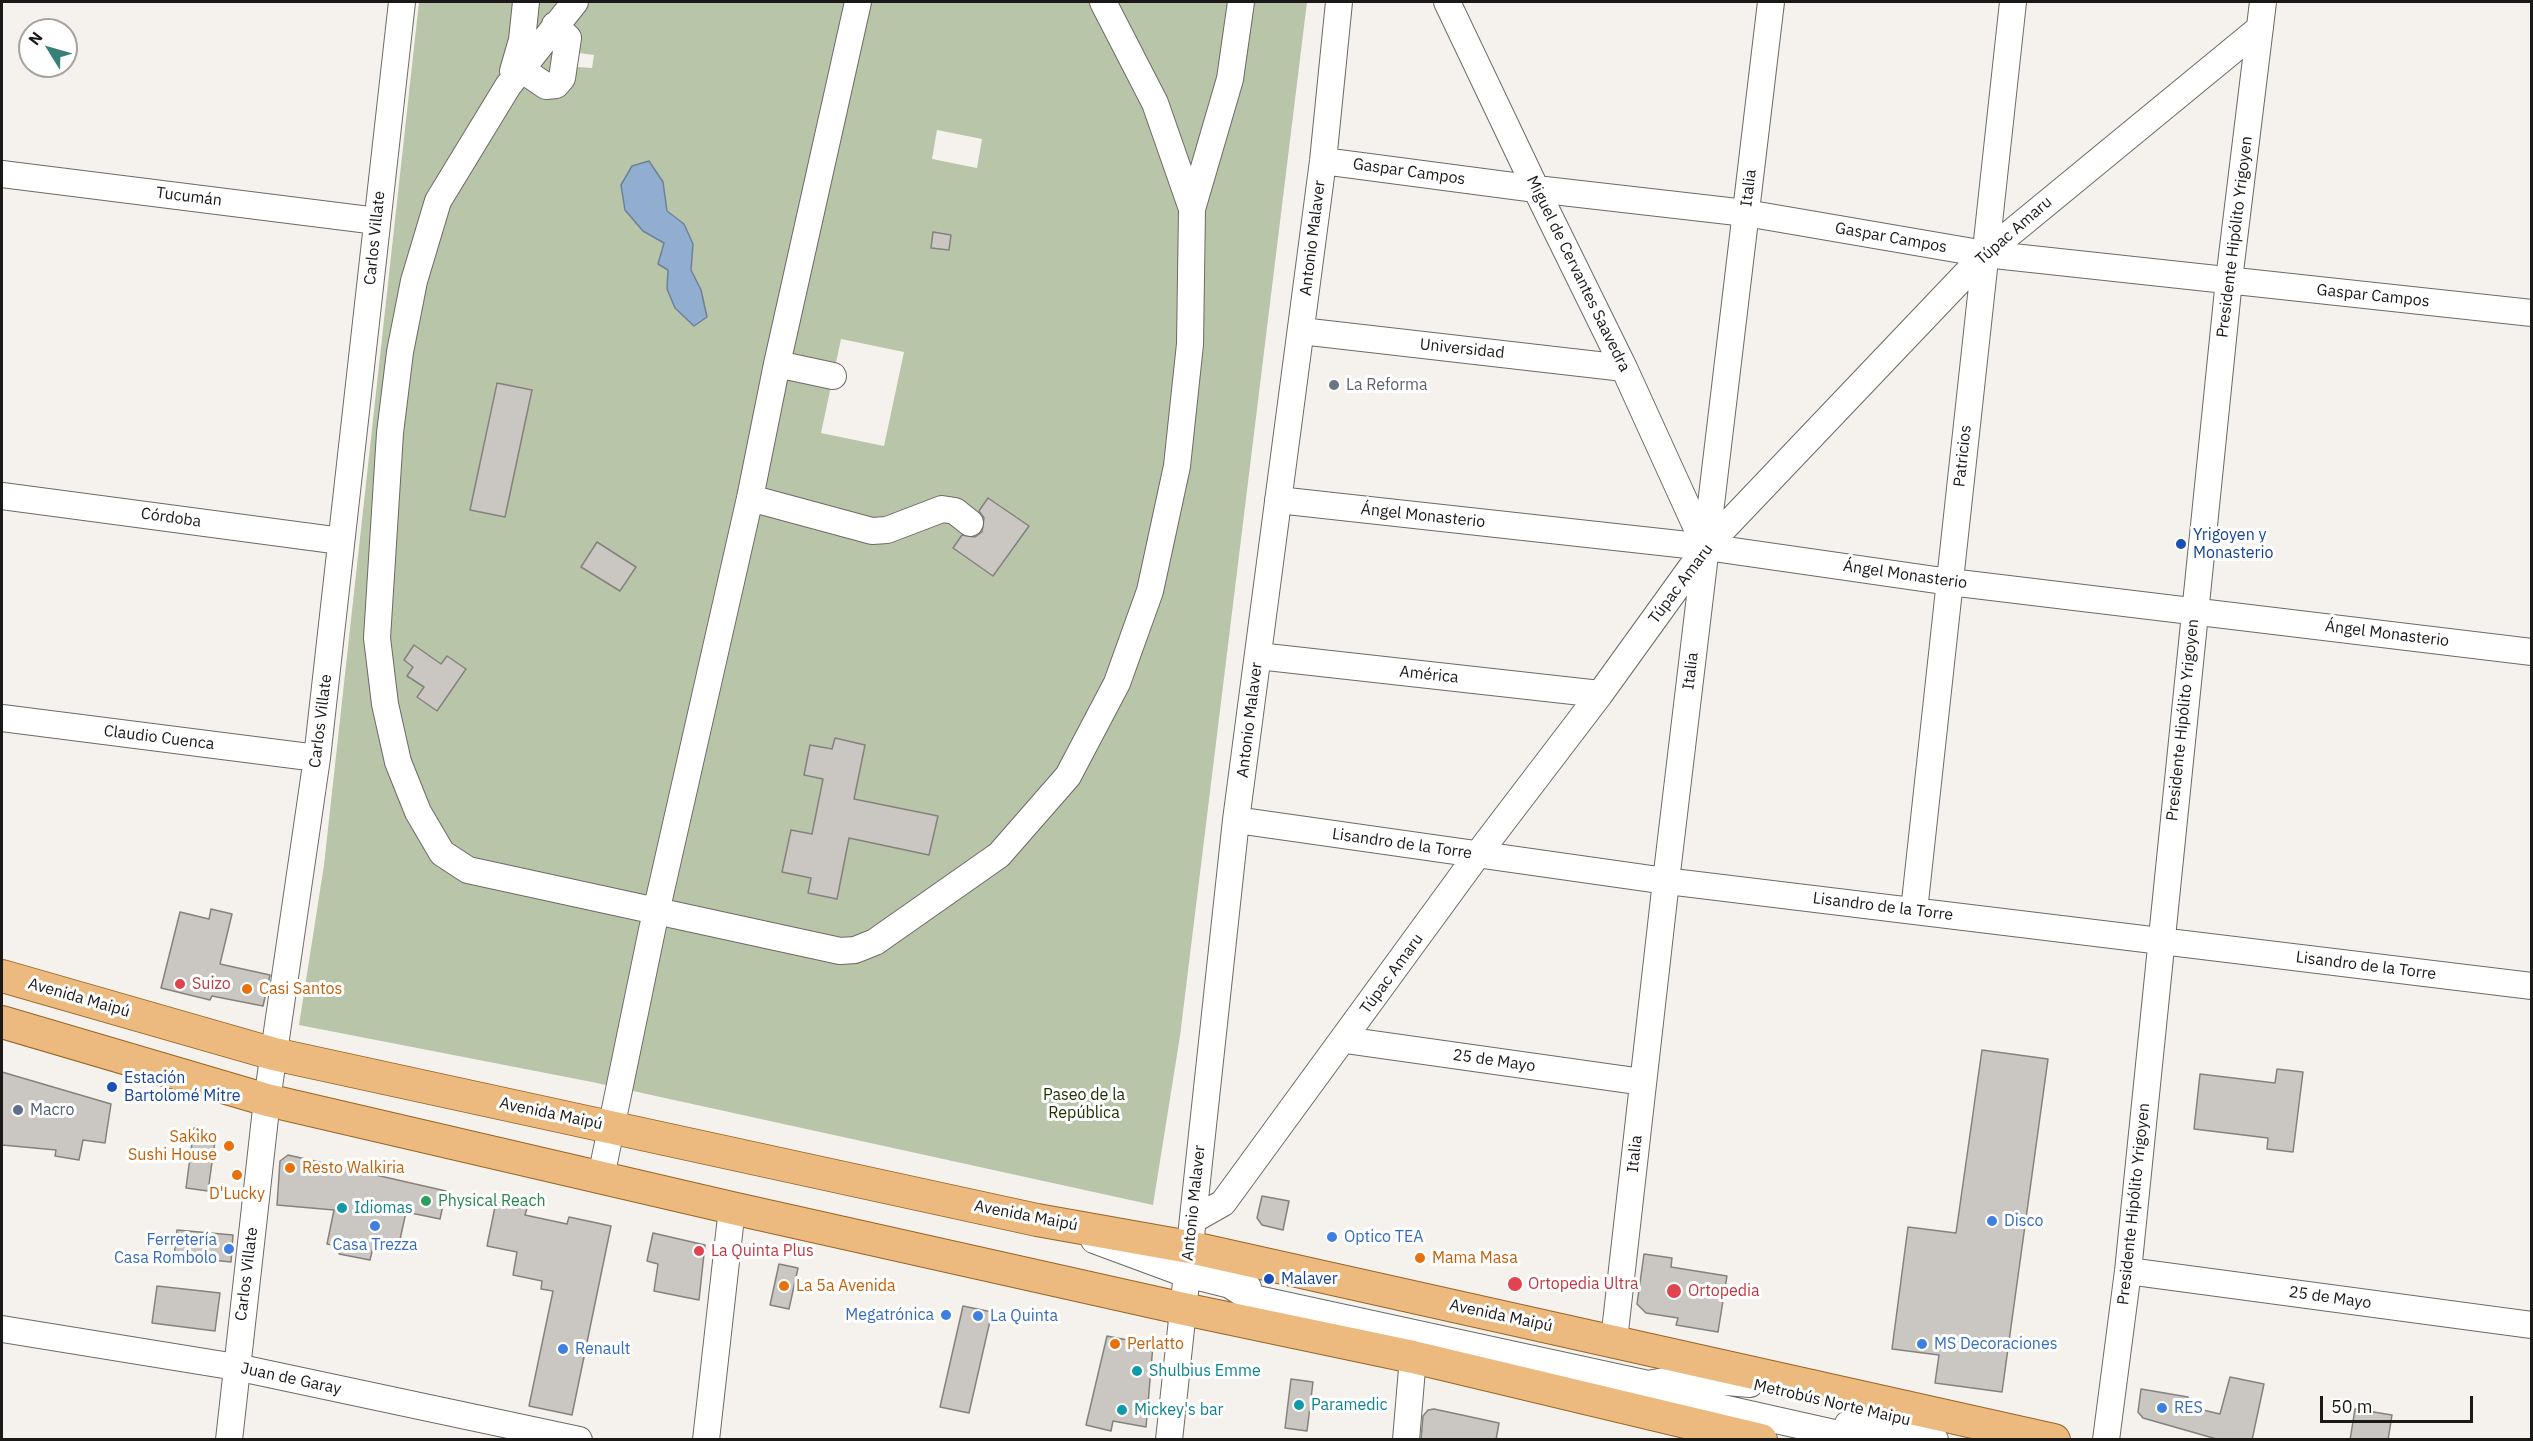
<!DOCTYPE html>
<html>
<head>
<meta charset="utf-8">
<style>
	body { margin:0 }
	#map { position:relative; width:2533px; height:1441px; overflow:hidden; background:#f5f2ed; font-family:"IBM Plex Sans",sans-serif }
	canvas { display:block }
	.frame { position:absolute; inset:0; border:3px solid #1a1917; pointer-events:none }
	.north { position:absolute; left:18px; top:18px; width:60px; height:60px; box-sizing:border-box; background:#fff; border:2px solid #a3a3a2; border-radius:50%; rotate:307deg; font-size:16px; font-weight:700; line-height:24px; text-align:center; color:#1a1917 }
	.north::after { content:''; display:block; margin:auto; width:21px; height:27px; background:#387f78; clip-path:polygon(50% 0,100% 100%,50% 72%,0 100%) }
	.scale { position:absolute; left:2320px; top:1396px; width:153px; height:27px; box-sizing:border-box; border:3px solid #1a1917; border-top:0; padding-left:8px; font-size:18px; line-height:21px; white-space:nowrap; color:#1a1917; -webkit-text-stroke:4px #fff; paint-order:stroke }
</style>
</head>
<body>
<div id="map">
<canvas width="2533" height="1441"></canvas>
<div class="frame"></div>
<div class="north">N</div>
<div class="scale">50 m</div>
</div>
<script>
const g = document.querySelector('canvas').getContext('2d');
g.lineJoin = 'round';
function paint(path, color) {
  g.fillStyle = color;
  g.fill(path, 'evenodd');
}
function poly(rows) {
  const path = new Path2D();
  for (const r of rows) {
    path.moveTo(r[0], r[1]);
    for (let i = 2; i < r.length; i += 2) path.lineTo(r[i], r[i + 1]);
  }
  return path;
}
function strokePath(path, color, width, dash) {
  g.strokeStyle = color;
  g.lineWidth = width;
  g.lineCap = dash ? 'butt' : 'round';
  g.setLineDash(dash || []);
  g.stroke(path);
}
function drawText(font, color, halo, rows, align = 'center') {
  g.font = font + ' "IBM Plex Sans",sans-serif';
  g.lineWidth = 6;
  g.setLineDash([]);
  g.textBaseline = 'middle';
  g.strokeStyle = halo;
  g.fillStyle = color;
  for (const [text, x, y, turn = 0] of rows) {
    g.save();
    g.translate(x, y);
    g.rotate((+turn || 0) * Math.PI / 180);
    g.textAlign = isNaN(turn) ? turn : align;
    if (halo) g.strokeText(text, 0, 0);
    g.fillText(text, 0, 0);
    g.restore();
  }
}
paint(poly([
	[419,2,1307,2,1180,1036,1153,1205,592,1082,299,1025,324,865],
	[564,51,594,55,592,68,563,66],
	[937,130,982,139,977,168,932,159],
	[663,182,667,211,684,224,693,244,691,270,701,290,667,289,668,270,658,264,664,243],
	[841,339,904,352,884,446,821,433],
	[496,384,531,391,505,517,470,510],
	[988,498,1028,526,993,576,953,548],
	[597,542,635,567,621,590,582,567],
	[414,645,441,664,466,669,437,711,417,697,424,687,407,676,413,667,404,660],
	[835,739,865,745,854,799,937,816,929,855,849,838,837,899,808,893,811,878,812,834,823,779,804,775,810,745,832,749]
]), '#b8c5a9');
const water = poly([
	[649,161,663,182,667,211,684,224,693,244,691,270,701,290,707,317,694,326,675,308,667,289,668,270,658,264,664,243,643,231,625,210,621,185,632,166,649,161]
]);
paint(water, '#91aed1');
strokePath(water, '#6d8199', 1.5);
const building = poly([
	[933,232,951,235,949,250,931,248,933,232],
	[497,383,532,390,505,517,470,510,497,383],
	[988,498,1029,526,993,576,953,548,962,535,975,537,982,532,984,518,979,511,988,498],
	[597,542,636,567,620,591,581,567,597,542],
	[414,645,441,664,447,656,466,669,437,711,417,697,424,687,407,676,413,667,404,660,414,645],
	[835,738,865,745,854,799,938,816,929,855,849,838,837,899,808,893,811,878,782,872,791,830,812,834,823,779,804,775,810,745,832,749,835,738],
	[211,909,232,914,220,964,270,975,263,1006,212,996,210,1000,161,988,180,912,209,919,211,909],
	[1982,1050,2048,1059,2002,1392,1935,1383,1939,1355,1892,1349,1908,1227,1956,1233,1982,1050],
	[2277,1069,2303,1072,2293,1152,2267,1149,2268,1138,2194,1129,2200,1074,2275,1083,2277,1069],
	[2,1072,111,1104,105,1143,83,1140,79,1160,55,1156,56,1150,2,1145,2,1072],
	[194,1128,216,1134,208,1191,186,1188,194,1128],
	[288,1155,446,1191,440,1219,406,1212,399,1244,375,1239,370,1260,339,1254,341,1247,327,1244,334,1210,277,1205,280,1161,288,1155],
	[1262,1196,1289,1201,1283,1230,1262,1225,1257,1218,1262,1196],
	[496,1202,527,1208,525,1215,567,1224,569,1217,611,1226,572,1415,529,1406,553,1291,541,1289,542,1281,513,1275,517,1252,487,1246,496,1202],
	[177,1230,233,1235,231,1262,174,1256,177,1230],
	[653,1233,705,1245,699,1300,654,1291,658,1264,647,1261,653,1233],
	[1644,1254,1672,1258,1671,1267,1727,1276,1718,1332,1676,1325,1678,1318,1646,1313,1637,1304,1644,1254],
	[779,1264,798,1268,789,1309,770,1305,779,1264],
	[157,1286,220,1293,215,1331,152,1323,157,1286],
	[963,1306,992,1312,969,1413,940,1407,963,1306],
	[1107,1336,1153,1345,1146,1427,1113,1421,1111,1431,1086,1425,1107,1336],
	[2230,1377,2264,1384,2252,1440,2220,1440,2143,1418,2138,1412,2141,1389,2188,1397,2186,1406,2220,1414,2230,1377],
	[1291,1379,1313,1382,1307,1431,1285,1428,1291,1379],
	[1434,1409,1499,1423,1496,1440,1421,1440,1423,1416,1428,1410,1434,1409],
	[2355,1409,2392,1415,2388,1440,2350,1440,2355,1409]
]);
paint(building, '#cac6c1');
strokePath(building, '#85827d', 1.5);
const minor = poly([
	[575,2,508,86,438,201,414,281,400,352,390,433,377,638,385,704,398,762,418,812,442,853,468,870,840,951,855,950,875,942,999,855,1068,776,1117,683,1150,591,1177,466,1190,344,1192,209,1155,103,1103,2],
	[1447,2,1536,189,1624,368,1705,546],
	[521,69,546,86,556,85,562,78,568,38,555,25],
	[513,71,522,40,526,2],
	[1323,161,1536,189,1746,213,1985,254,2532,313],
	[2,174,377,221],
	[1192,209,1230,79,1241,2],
	[1301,331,1624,368],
	[777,364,833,376],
	[2,496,341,541],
	[750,498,872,531,887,530,942,509,955,511,970,523],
	[1278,500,1706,547,1950,582,2532,652],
	[1258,656,1600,694],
	[2,718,317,758],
	[1236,820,1666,881,2532,986],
	[1914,911,2013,2],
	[1345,1040,1643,1082],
	[601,1177,652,930,750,498,777,364,858,2],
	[1193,1220,1223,1203,1478,854,1600,694,1706,547,1985,254,2260,28],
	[1094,1240,1186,1274,1230,1285,1248,1287],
	[2128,1271,2532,1325],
	[1230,1285,1248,1297,1648,1384,1670,1380,1715,1381,1750,1384],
	[2,1329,236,1367,579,1440],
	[1614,1340,1666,881,1771,2],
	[1636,1397,1666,1402,1709,1405,1865,1440],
	[1848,1424,1935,1440],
	[229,1440,267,1100,317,758,402,2],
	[706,1440,732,1208],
	[1169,1440,1236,820,1323,161,1339,2],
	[1406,1440,1413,1357,1432,1360],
	[2106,1440,2128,1271,2229,280,2263,2]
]);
const major = poly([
	[2,976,274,1054,1037,1220,1189,1247,2054,1440],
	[2,1022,267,1100,732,1208,1184,1309,1413,1357,1761,1440]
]);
strokePath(minor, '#6d6a65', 28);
strokePath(major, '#9a6423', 34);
strokePath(minor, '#fff', 26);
strokePath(major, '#ecba7f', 32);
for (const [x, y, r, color] of [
	[1334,385,6,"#6b7280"],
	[2181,544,6,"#1a4fb4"],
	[180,984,6,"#e0444e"],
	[247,989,6,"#e8710a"],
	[112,1087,6,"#1a4fb4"],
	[18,1110,6,"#5c6f8a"],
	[229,1146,6,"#e8710a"],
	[290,1168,6,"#e8710a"],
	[237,1175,6,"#e8710a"],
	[426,1201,6,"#2e9e5b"],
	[342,1208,6,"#0f9aa8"],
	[1992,1221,6,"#3f7fe0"],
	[375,1226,6,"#3f7fe0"],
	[1332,1237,6,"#3f7fe0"],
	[229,1249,6,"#3f7fe0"],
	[699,1251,6,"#e0444e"],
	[1420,1258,6,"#e8710a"],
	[1269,1279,6,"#1a4fb4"],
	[1515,1284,8,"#e0444e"],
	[784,1286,6,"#e8710a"],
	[1674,1291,8,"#e0444e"],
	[946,1315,6,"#3f7fe0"],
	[978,1316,6,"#3f7fe0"],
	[1115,1344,6,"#e8710a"],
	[1922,1344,6,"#3f7fe0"],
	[563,1349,6,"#3f7fe0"],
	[1137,1371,6,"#0f9aa8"],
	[1299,1405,6,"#0f9aa8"],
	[2162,1408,6,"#3f7fe0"],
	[1122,1410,6,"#0f9aa8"]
]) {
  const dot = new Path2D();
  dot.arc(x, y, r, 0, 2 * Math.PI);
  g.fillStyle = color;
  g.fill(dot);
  strokePath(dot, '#fff', 2);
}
drawText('16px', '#1a1917', '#fff', [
	["Gaspar Campos",1409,172,8],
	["Italia",1749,188,-83],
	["Tucumán",189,197,7],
	["Túpac Amaru",2014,231,-41],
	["Presidente Hipólito Yrigoyen",2235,237,-83],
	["Carlos Villate",375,238,-84],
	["Antonio Malaver",1313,238,-83],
	["Gaspar Campos",1891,238,10],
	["Miguel de Cervantes Saavedra",1578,274,64],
	["Gaspar Campos",2373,296,6],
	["Universidad",1462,349,6],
	["Patricios",1963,456,-84],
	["Ángel Monasterio",1423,516,6],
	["Córdoba",171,518,8],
	["Ángel Monasterio",1905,575,8],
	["Túpac Amaru",1681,584,-53],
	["Ángel Monasterio",2387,634,7],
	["Italia",1691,671,-83],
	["América",1429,675,6],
	["Antonio Malaver",1250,720,-83],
	["Presidente Hipólito Yrigoyen",2183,720,-84],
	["Carlos Villate",321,721,-83],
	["Claudio Cuenca",159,738,7],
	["Lisandro de la Torre",1402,844,8],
	["Lisandro de la Torre",1883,907,7],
	["Lisandro de la Torre",2366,966,7],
	["Túpac Amaru",1392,974,-54],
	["Avenida Maipú",79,998,16],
	["25 de Mayo",1494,1061,8],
	["Avenida Maipú",551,1114,12],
	["Italia",1635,1154,-84],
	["Antonio Malaver",1194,1203,-84],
	["Presidente Hipólito Yrigoyen",2134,1204,-84],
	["Avenida Maipú",1026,1216,11],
	["Carlos Villate",247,1274,-83],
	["25 de Mayo",2330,1298,8],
	["Avenida Maipú",1501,1316,12],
	["Juan de Garay",291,1379,12],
	["Metrobús Norte Maipu",1832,1403,13]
]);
drawText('16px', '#5b616d', '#fff', [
	["La Reforma",1346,385]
], 'left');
drawText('16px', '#164399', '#fff', [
	["Yrigoyen y",2193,535],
	["Monasterio",2193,553],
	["Estación",124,1078],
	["Bartolomé Mitre",124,1096],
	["Malaver",1281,1279]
], 'left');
drawText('16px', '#be3a42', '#fff', [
	["Suizo",192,984],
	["La Quinta Plus",711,1251],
	["Ortopedia Ultra",1528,1284],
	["Ortopedia",1688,1291]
], 'left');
drawText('16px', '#c56008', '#fff', [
	["Casi Santos",259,989],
	["Sakiko",217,1137,"right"],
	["Sushi House",217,1155,"right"],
	["Resto Walkiria",302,1168],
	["D'Lucky",237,1194,"center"],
	["Mama Masa",1432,1258],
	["La 5a Avenida",796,1286],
	["Perlatto",1127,1344]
], 'left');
drawText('16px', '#203102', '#fff', [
	["Paseo de la",1084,1095],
	["República",1084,1113]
]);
drawText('16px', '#4e5e75', '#fff', [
	["Macro",30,1110]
], 'left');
drawText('16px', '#27864d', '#fff', [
	["Physical Reach",438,1201]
], 'left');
drawText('16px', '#0d838f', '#fff', [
	["Idiomas",354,1208],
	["Shulbius Emme",1149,1371],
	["Paramedic",1311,1405],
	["Mickey's bar",1134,1410]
], 'left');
drawText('16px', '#366cbe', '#fff', [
	["Disco",2004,1221],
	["Optico TEA",1344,1237],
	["Ferretería",217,1240,"right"],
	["Casa Rombolo",217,1258,"right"],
	["Casa Trezza",375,1245,"center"],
	["Megatrónica",934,1315,"right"],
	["La Quinta",990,1316],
	["MS Decoraciones",1934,1344],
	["Renault",575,1349],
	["RES",2174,1408]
], 'left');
</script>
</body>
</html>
